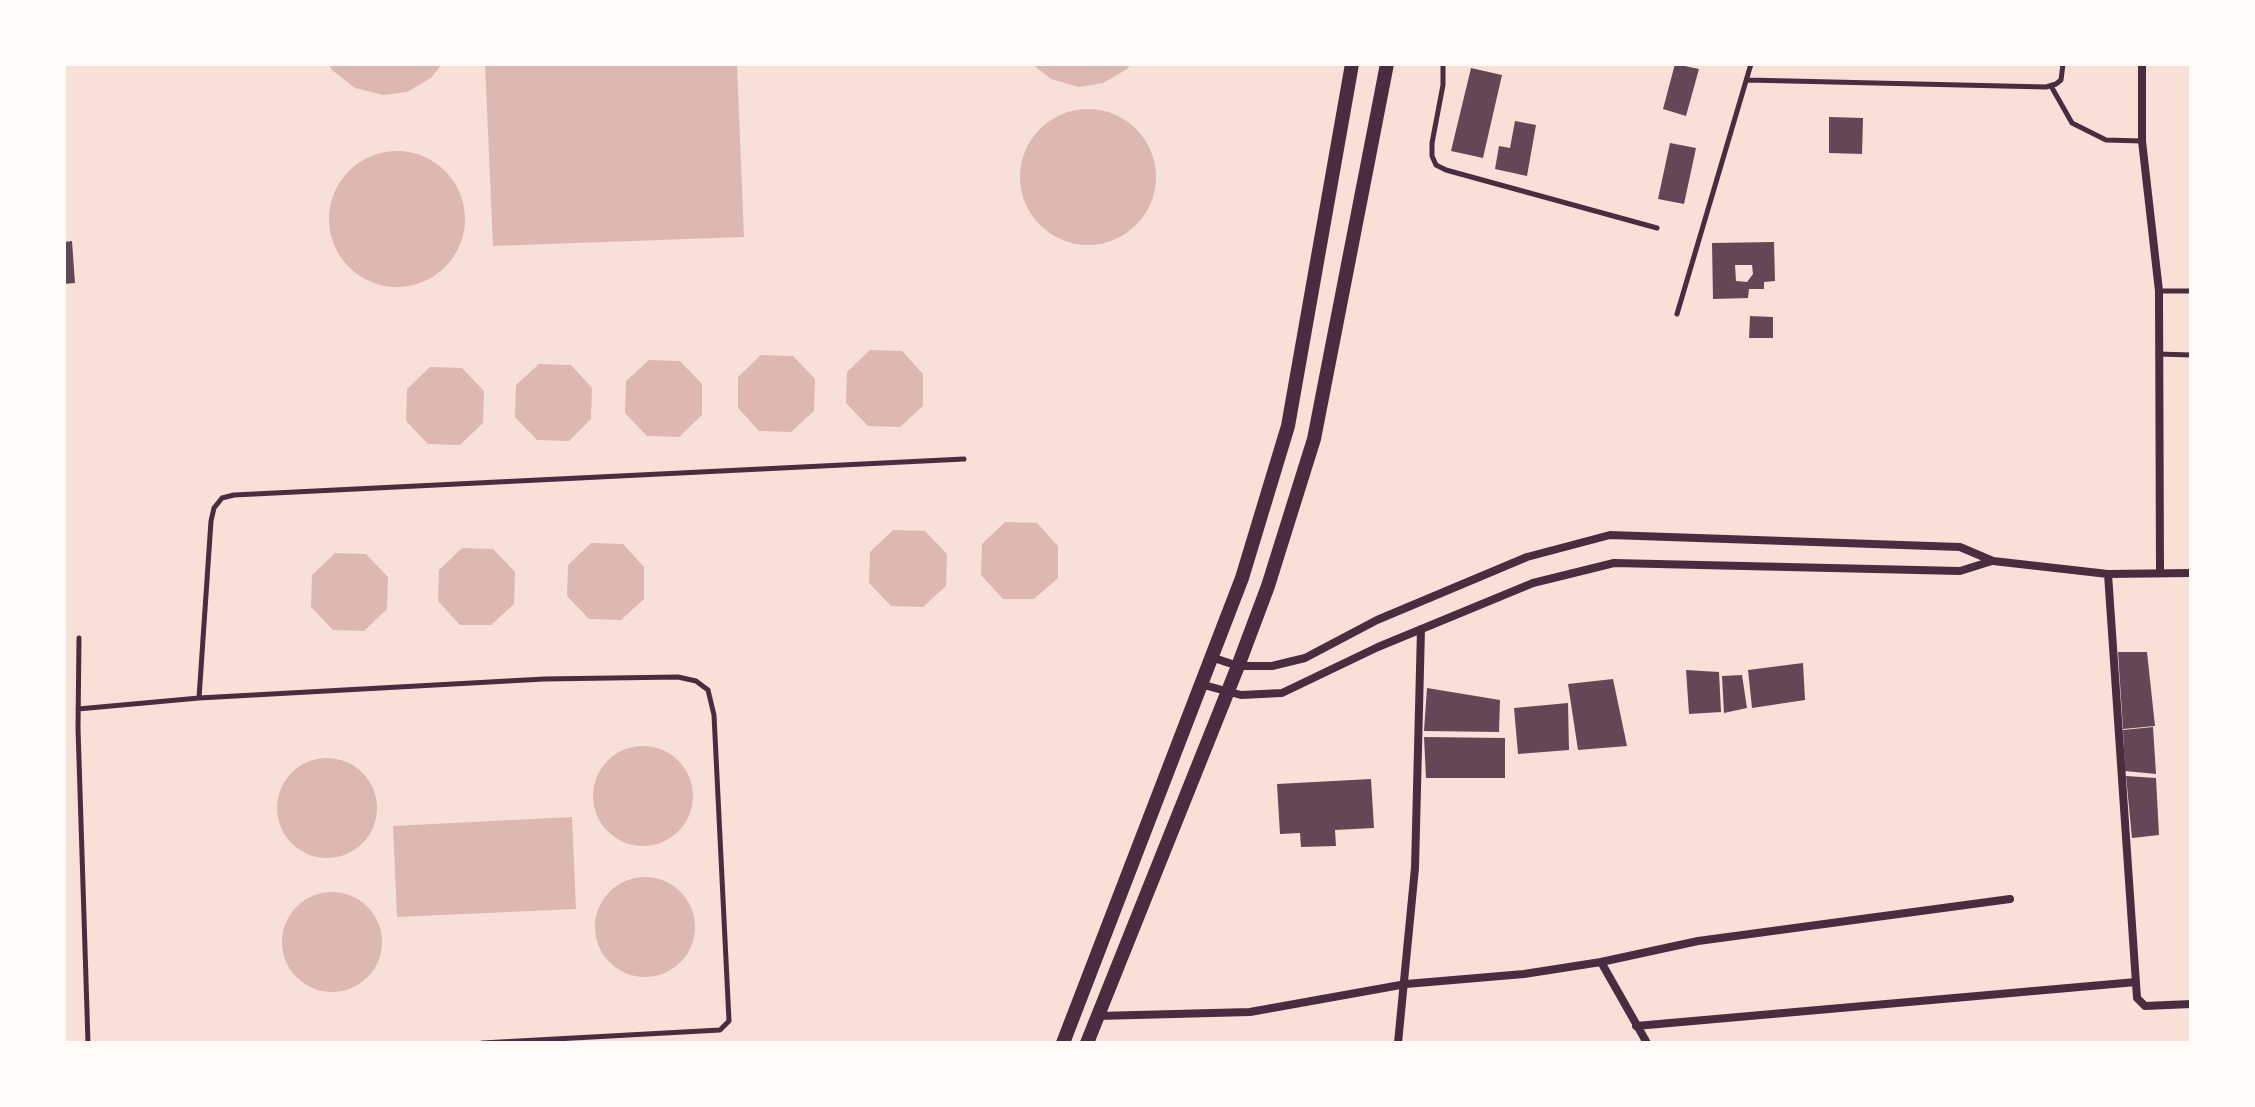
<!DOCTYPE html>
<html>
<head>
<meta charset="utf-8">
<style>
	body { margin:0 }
	#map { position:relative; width:2255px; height:1107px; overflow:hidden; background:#f7e1d7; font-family:Georgia,serif }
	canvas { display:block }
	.frame { position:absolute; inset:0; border:66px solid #fffaf5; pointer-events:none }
</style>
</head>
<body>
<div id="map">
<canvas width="2255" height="1107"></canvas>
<div class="frame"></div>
</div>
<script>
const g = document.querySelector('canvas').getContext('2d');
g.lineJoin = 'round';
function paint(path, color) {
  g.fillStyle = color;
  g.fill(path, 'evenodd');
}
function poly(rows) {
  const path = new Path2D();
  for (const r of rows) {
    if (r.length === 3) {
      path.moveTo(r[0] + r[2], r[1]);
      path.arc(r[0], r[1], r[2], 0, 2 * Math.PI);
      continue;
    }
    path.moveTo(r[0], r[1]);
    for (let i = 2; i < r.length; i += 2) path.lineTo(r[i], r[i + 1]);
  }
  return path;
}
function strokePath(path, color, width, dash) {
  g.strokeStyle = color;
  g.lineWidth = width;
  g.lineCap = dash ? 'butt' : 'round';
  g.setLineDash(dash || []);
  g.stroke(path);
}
paint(poly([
	[329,64,442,64,431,78,407,92,383,95,355,88,332,70],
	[485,64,737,64,744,237,493,246],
	[1032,64,1131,64,1127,69,1103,83,1079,87,1051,79],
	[1088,177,68],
	[397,219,68],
	[870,350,902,351,923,374,923,406,900,427,868,426,846,403,847,372],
	[761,355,793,356,815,379,814,411,791,432,759,431,738,408,738,377],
	[649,360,680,361,702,384,702,415,679,437,647,436,625,413,626,381],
	[539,364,571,365,592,388,591,419,569,441,537,440,515,417,516,385],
	[430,367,462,368,484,391,483,423,460,445,428,444,406,421,407,389],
	[1005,522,1037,523,1058,546,1058,578,1034,599,1003,599,981,575,982,544],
	[893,530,925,531,947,554,946,586,923,607,891,606,869,583,870,552],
	[591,543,623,544,644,567,644,599,621,620,589,619,567,596,568,565],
	[462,548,493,549,515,572,514,604,491,625,460,625,438,601,439,570],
	[335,553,366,554,388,577,387,609,364,631,333,630,311,607,312,575],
	[643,796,50],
	[327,808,50],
	[572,817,576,909,397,917,393,826],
	[645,927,50],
	[332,942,50]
]), '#dcb8b0');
paint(poly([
	[1675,64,1699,69,1686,116,1663,109],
	[1471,68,1502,75,1483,158,1451,151],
	[1829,117,1863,118,1862,154,1829,153],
	[1515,121,1536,125,1527,176,1495,169,1499,146,1510,148],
	[1670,143,1696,148,1684,204,1658,199],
	[72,241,75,283,64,284,64,242],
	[1774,242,1775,281,1764,282,1764,289,1749,289,1748,298,1713,299,1712,243],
	[1735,265,1752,265,1753,274,1747,282,1736,281],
	[1750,316,1773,317,1773,338,1749,338],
	[2118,652,2147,652,2155,726,2123,729],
	[1803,663,1805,700,1752,708,1748,670],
	[1686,670,1719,672,1721,712,1689,714],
	[1742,675,1747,708,1724,713,1722,676],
	[1613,679,1627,746,1578,750,1568,684],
	[1427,688,1500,700,1499,732,1424,731],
	[1568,703,1569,750,1518,754,1514,708],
	[2153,727,2156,774,2125,771,2123,730],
	[1424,737,1505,738,1505,778,1426,778],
	[2126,776,2156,778,2159,835,2132,838],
	[1371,779,1374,828,1335,830,1336,846,1301,847,1300,833,1280,834,1277,784]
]), '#644757');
strokePath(poly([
	[1443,64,1443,85,1432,143,1432,156,1436,165,1446,170,1657,228],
	[1747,80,2046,87,2056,84,2061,80,2063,64],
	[2051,86,2072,123,2106,140,2142,141],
	[2160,291,2191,291],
	[1677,314,1751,64],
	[2158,354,2191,355],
	[79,638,78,728,88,1043],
	[199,698,211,521,214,508,222,498,234,495,964,459],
	[78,709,199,698,544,679,678,677,696,681,708,690,714,715,729,1021,720,1030,482,1043]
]), '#4a2c40', 5);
strokePath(poly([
	[2142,64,2142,141,2159,291,2160,572],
	[2108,574,2137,998,2145,1006,2191,1004],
	[1211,657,1238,666,1272,666,1305,658,1377,620,1527,557,1610,535,1960,547,1993,561,2108,574,2191,573],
	[1200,684,1241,695,1282,693,1378,647,1533,583,1614,563,1960,571,1992,561],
	[1601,962,1698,941,2010,899],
	[1098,1016,1250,1012,1406,984,1524,974,1601,962,1647,1043],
	[1636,1026,2136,982],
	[1398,1043,1415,868,1421,629]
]), '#4a2c40', 8);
strokePath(poly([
	[1063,1043,1242,578,1288,426,1352,64],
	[1087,1043,1238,666,1268,586,1314,439,1387,64]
]), '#4a2c40', 14);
</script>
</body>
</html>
